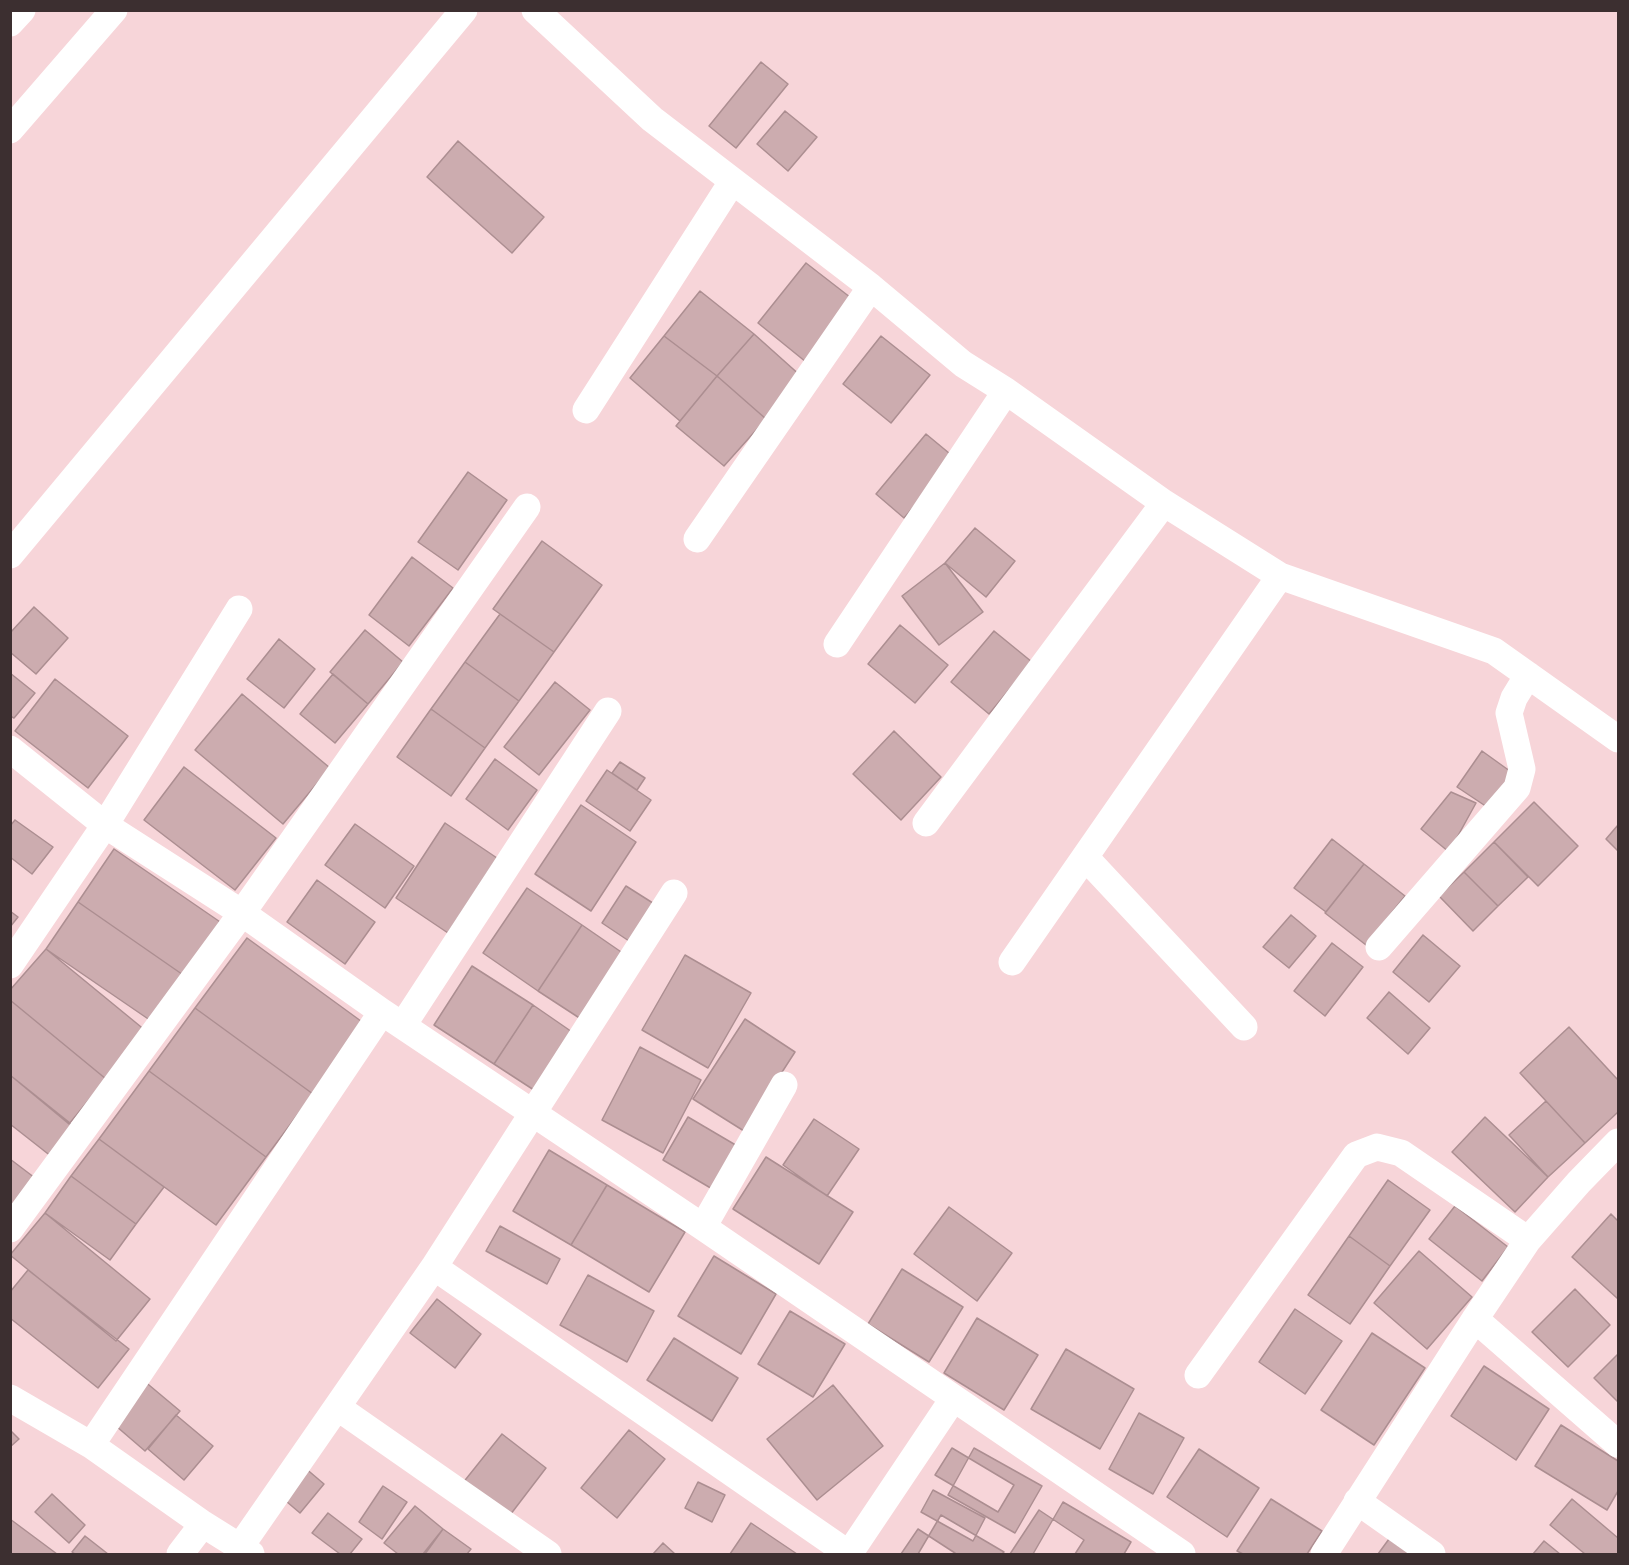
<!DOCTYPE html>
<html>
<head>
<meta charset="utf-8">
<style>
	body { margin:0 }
	#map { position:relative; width:1629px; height:1565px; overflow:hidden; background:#f7d5d9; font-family:"Golos Text",sans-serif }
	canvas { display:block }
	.frame { position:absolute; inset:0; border:12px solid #3c2f30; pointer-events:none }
</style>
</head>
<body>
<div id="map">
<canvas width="1629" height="1565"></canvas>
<div class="frame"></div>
</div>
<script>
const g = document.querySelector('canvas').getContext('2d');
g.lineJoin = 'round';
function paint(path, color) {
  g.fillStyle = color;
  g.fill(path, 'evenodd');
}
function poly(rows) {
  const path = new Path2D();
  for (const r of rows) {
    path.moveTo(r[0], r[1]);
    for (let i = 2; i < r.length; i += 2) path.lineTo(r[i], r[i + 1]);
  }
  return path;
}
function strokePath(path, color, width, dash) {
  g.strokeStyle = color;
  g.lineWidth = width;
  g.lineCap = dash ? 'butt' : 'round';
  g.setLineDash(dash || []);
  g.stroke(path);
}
const building = poly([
	[761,62,788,84,736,148,709,126,761,62],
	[785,111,817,137,788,171,757,144,785,111],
	[458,141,544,217,512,253,427,177,458,141],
	[806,263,855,301,806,362,758,323,806,263],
	[700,291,754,334,717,376,664,336,700,291],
	[754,334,802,377,766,419,717,376,754,334],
	[664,336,717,376,680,421,630,378,664,336],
	[881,336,930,375,891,423,843,384,881,336],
	[717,376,766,419,724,466,676,426,717,376],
	[926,434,955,458,904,518,876,494,926,434],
	[468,472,507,500,458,570,418,542,468,472],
	[975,528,1015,561,986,597,945,563,975,528],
	[542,541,602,585,554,652,493,609,542,541],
	[412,557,453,588,409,646,369,615,412,557],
	[945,563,983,612,939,645,902,596,945,563],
	[34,607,68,638,36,674,10,652,10,633,34,607],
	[500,614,554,652,519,701,465,662,500,614],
	[900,625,948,665,915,703,868,664,900,625],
	[365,630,403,662,368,704,330,672,365,630],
	[994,631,1032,662,989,714,951,682,994,631],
	[279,639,315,669,284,708,247,679,279,639],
	[465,662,519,701,485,748,431,709,465,662],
	[10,673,35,693,14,718,10,716,10,673],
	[333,674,368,704,335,743,300,714,333,674],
	[55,679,128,736,88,788,15,731,55,679],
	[555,682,590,710,539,775,504,747,555,682],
	[242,694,330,768,283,824,195,750,242,694],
	[431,709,485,748,451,796,397,757,431,709],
	[894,731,941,777,901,820,853,774,894,731],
	[1482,751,1514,774,1490,809,1457,787,1482,751],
	[495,759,537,790,508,830,466,799,495,759],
	[620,762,645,778,637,790,612,773,620,762],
	[184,767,276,838,235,890,144,820,184,767],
	[607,770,651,800,630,831,586,801,607,770],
	[1451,792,1476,803,1449,852,1421,829,1451,792],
	[1534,802,1578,846,1538,886,1494,842,1534,802],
	[581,805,636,842,591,911,535,874,581,805],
	[15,820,53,847,32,874,10,857,10,826,15,820],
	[445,823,497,858,448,933,396,898,445,823],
	[355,824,414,866,385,908,325,865,355,824],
	[1618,825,1618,851,1606,839,1618,825],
	[1332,839,1364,864,1326,912,1294,888,1332,839],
	[1494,842,1528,877,1498,906,1464,872,1494,842],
	[114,849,226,926,189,979,78,902,114,849],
	[1364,864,1405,896,1366,945,1325,913,1364,864],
	[1464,872,1498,906,1473,931,1439,896,1464,872],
	[317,880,375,922,345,964,287,922,317,880],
	[626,886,656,905,632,943,602,923,626,886],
	[527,888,582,925,538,991,483,953,527,888],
	[78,902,189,979,157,1025,46,949,78,902],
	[10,911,18,917,10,927,10,911],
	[1291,915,1316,936,1289,968,1263,947,1291,915],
	[582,925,627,956,584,1021,538,991,582,925],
	[1423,935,1460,966,1429,1002,1393,972,1423,935],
	[247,938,365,1024,313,1094,195,1008,247,938],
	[1332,943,1363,967,1325,1016,1294,991,1332,943],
	[46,949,146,1031,106,1079,10,1000,10,990,46,949],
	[685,955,751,993,708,1068,642,1030,685,955],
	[472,966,533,1005,494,1064,434,1025,472,966],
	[1389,992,1430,1028,1408,1054,1367,1018,1389,992],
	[10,1000,106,1079,69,1124,10,1075,10,1000],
	[533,1005,575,1034,537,1092,494,1064,533,1005],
	[195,1008,313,1094,266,1157,149,1071,195,1008],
	[745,1019,795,1052,744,1131,693,1099,745,1019],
	[1569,1027,1618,1080,1618,1112,1585,1143,1520,1073,1569,1027],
	[640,1047,701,1080,663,1153,602,1120,640,1047],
	[149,1071,266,1157,216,1225,99,1139,149,1071],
	[10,1075,75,1127,52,1157,10,1124,10,1075],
	[1546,1101,1585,1143,1548,1177,1509,1135,1546,1101],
	[688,1117,739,1147,714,1190,663,1160,688,1117],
	[1485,1117,1548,1177,1515,1212,1452,1152,1485,1117],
	[814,1119,859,1149,827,1196,783,1165,814,1119],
	[99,1139,164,1187,136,1224,71,1176,99,1139],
	[549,1150,607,1185,571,1245,513,1211,549,1150],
	[766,1157,853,1212,819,1264,733,1209,766,1157],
	[10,1159,39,1181,10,1218,10,1159],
	[71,1176,136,1224,110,1260,45,1213,71,1176],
	[1388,1180,1430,1210,1390,1266,1349,1236,1388,1180],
	[607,1185,685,1232,649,1292,571,1245,607,1185],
	[1455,1206,1508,1247,1482,1281,1429,1239,1455,1206],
	[949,1207,1012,1253,977,1301,914,1254,949,1207],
	[45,1213,150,1299,116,1341,10,1255,45,1213],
	[1611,1214,1618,1221,1618,1299,1572,1257,1611,1214],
	[500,1226,560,1259,547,1284,486,1251,500,1226],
	[1349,1236,1390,1266,1350,1324,1308,1295,1349,1236],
	[1419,1251,1472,1297,1427,1349,1374,1303,1419,1251],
	[714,1256,776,1294,741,1354,678,1316,714,1256],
	[902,1269,963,1307,929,1362,868,1324,902,1269],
	[28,1270,129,1349,98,1388,10,1318,10,1292,28,1270],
	[588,1275,654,1311,627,1362,560,1325,588,1275],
	[1575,1289,1610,1325,1568,1367,1532,1332,1575,1289],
	[437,1299,481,1334,455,1368,410,1333,437,1299],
	[1295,1309,1342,1341,1305,1394,1259,1362,1295,1309],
	[790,1311,845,1344,813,1397,758,1364,790,1311],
	[977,1318,1038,1355,1004,1410,944,1373,977,1318],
	[1372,1333,1425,1368,1374,1445,1321,1410,1372,1333],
	[674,1338,738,1378,712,1421,647,1380,674,1338],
	[1066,1349,1134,1389,1100,1449,1031,1409,1066,1349],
	[1618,1354,1618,1402,1594,1378,1618,1354],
	[1484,1366,1549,1409,1516,1460,1451,1416,1484,1366],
	[143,1380,180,1411,145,1451,109,1420,143,1380],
	[833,1385,883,1446,817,1500,767,1439,833,1385],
	[1139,1413,1184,1438,1153,1494,1109,1469,1139,1413],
	[176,1415,213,1446,184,1480,148,1449,176,1415],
	[1561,1425,1618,1461,1618,1491,1607,1510,1535,1466,1561,1425],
	[10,1430,19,1439,10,1447,10,1430],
	[629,1430,665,1459,617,1518,581,1488,629,1430],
	[502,1434,546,1468,507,1519,462,1484,502,1434],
	[952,1448,1014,1485,998,1512,935,1475,952,1448],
	[974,1448,1042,1486,1015,1533,948,1495,974,1448],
	[1199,1449,1259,1488,1227,1537,1167,1497,1199,1449],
	[304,1467,324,1484,300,1513,280,1496,304,1467],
	[698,1482,725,1495,712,1522,685,1508,698,1482],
	[383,1486,407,1502,382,1539,359,1522,383,1486],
	[933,1490,985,1518,973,1541,921,1512,933,1490],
	[52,1494,85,1525,69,1543,35,1512,52,1494],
	[1271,1499,1322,1531,1307,1554,1243,1554,1237,1551,1271,1499],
	[1572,1499,1618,1538,1618,1554,1585,1554,1550,1525,1572,1499],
	[1063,1502,1131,1542,1124,1554,1033,1554,1063,1502],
	[415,1506,443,1529,423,1554,398,1554,384,1543,415,1506],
	[1039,1510,1084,1540,1075,1554,1010,1554,1039,1510],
	[328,1513,362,1539,350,1554,340,1554,312,1533,328,1513],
	[941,1515,1004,1552,1002,1554,918,1554,941,1515],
	[10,1519,57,1554,10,1554,10,1519],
	[751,1523,797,1554,730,1554,751,1523],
	[443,1529,471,1549,467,1554,425,1554,443,1529],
	[918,1529,955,1553,954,1554,901,1554,918,1529],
	[85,1536,108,1554,75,1554,72,1552,85,1536],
	[1389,1539,1411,1554,1378,1554,1389,1539],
	[1544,1541,1560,1554,1533,1554,1544,1541],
	[663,1543,675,1554,653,1554,663,1543]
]);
paint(building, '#ccacaf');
strokePath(building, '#ac8e91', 1.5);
strokePath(poly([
	[535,10,652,119,871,287,963,364,1006,391,1164,503,1280,576,1494,651,1618,739],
	[10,23,22,10],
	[10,130,114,10],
	[586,410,732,182],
	[697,539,871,287],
	[10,555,464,10],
	[837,644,1006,391],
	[10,749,105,825,242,913,382,1012,703,1227,1182,1554],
	[926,823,1164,503],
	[1085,857,1244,1027],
	[1379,947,1517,788,1522,769,1509,713,1514,698,1528,675],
	[1012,962,1280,576],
	[10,965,105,825,239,609],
	[403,1025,608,711],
	[703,1227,784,1085],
	[10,1229,242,913,527,507],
	[434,1267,849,1554],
	[1475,1319,1618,1444],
	[1198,1375,1356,1155,1377,1147,1401,1153,1528,1240],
	[10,1398,91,1445,203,1524,251,1554],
	[337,1407,548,1554],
	[91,1445,382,1012],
	[1357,1501,1432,1554],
	[240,1547,434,1267,674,893],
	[180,1554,203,1524],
	[849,1554,953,1399],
	[1324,1554,1475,1319,1528,1240,1579,1182,1618,1142]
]), '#fff', 27);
</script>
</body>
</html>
